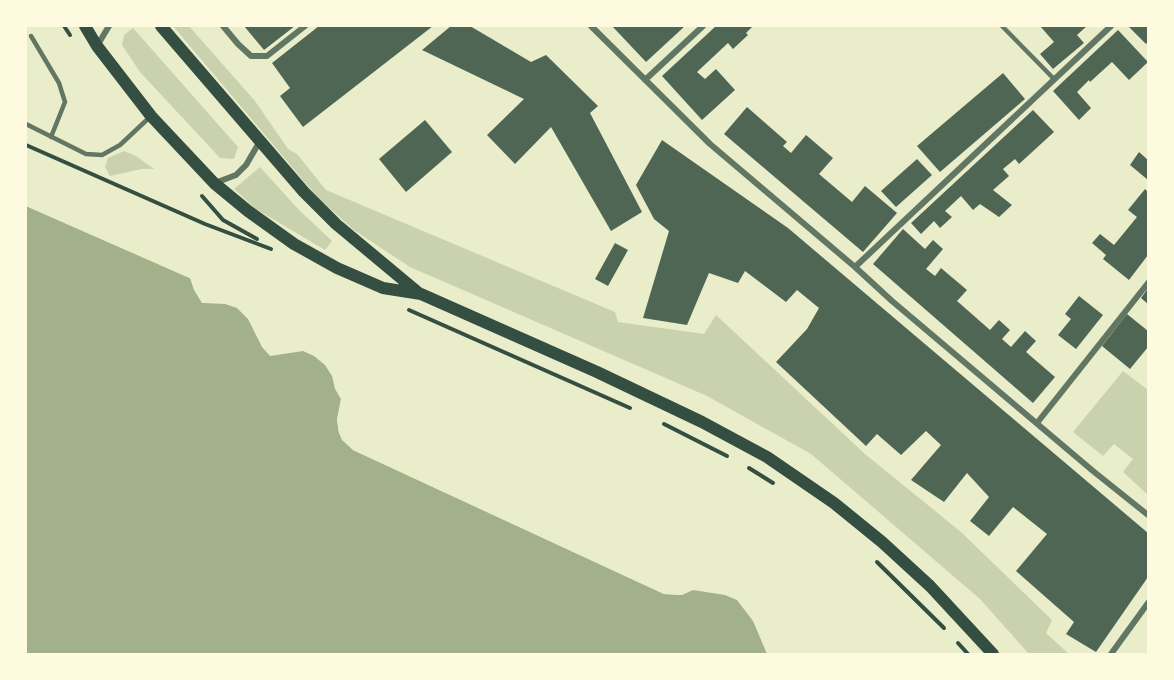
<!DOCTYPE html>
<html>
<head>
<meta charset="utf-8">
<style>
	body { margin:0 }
	#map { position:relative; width:1174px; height:680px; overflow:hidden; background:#e9edc9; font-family:"PT Serif",serif }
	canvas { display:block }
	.frame { position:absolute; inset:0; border:27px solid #fefae0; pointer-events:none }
</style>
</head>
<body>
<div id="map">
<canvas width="1174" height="680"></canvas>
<div class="frame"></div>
</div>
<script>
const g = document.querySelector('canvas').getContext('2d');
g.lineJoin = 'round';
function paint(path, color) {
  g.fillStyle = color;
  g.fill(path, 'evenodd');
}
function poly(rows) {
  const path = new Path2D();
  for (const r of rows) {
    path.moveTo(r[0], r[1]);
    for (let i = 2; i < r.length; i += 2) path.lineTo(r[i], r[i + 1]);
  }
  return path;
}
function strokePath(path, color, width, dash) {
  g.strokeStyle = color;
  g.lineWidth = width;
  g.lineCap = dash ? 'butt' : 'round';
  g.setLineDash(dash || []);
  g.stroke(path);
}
paint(poly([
	[173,26,189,26,255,101,288,149,297,154,326,190,615,312,618,322,704,334,716,315,865,454,961,532,1052,620,1046,633,1069,654,1029,654,980,599,811,454,707,396,410,267,354,230,319,199],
	[133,28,238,147,234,159,220,158,140,72,122,45,124,35],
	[124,151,136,156,154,169,142,169,110,176,105,167,108,158],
	[260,167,298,209,332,241,325,250,256,209,234,189],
	[1123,371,1148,390,1148,495,1123,472,1133,459,1114,444,1103,456,1073,432]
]), '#cad2ad');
paint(poly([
	[26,206,190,278,194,290,202,303,225,304,237,308,248,319,262,347,270,356,303,351,314,356,325,365,332,376,335,389,341,399,337,420,339,433,353,450,664,594,682,595,693,590,725,595,737,600,753,621,767,654,26,654]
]), '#a3b18a');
paint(poly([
	[26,203,191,275,194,280,26,206],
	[341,399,344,399,340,420,342,433,344,439,354,448,665,591,682,592,696,587,682,595,664,594,353,450,342,440,339,433,337,420]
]), '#e9edc9');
paint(poly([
	[244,26,295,26,264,50],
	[319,26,433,26,303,127,280,96,290,88,272,63],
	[451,26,470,26,531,62,546,55,598,106,590,113,642,212,611,231,551,127,515,164,487,135,524,99,422,50],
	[612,26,685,26,646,62],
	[716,26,753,26,746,33,748,35,733,49,728,43,697,72,705,79,716,69,735,90,702,120,662,76],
	[1040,26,1087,26,1077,35,1084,43,1053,69,1040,54,1054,42],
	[1128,26,1148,26,1148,42,1146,44],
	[1118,30,1148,62,1129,80,1112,62,1090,82,1089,80,1077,92,1091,108,1079,120,1053,91],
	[1003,73,1025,99,940,172,917,146],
	[747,107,787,142,783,146,791,153,806,135,833,158,819,174,852,202,865,186,897,213,863,252,724,134],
	[1033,110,1054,132,1019,164,1015,159,1003,169,1009,176,993,190,1012,205,999,217,980,204,973,210,961,196,945,211,952,217,940,228,934,221,921,234,911,223],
	[425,120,452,152,406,192,379,159],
	[662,140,788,228,1148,533,1148,577,1096,652,1066,634,1074,622,1016,571,1047,534,1013,507,989,536,970,521,989,497,967,473,944,502,911,480,941,445,926,431,901,455,877,434,866,446,776,362,807,329,819,308,797,290,786,302,745,271,738,283,709,273,687,325,643,318,669,231,654,219,636,185],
	[1139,152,1148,160,1148,180,1130,165],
	[917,159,932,175,896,207,881,191],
	[1145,189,1148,192,1148,255,1129,280,1103,259,1106,255,1092,243,1100,234,1114,245,1137,217,1128,210],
	[903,229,925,249,933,240,943,249,926,269,935,276,941,268,967,290,957,301,990,330,999,320,1010,330,1002,339,1011,347,1025,331,1036,341,1026,352,1055,377,1033,403,873,264],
	[615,243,628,250,608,286,595,279],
	[1148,288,1148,304,1141,298],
	[1079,296,1103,315,1076,349,1058,335,1071,319,1065,314],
	[1127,314,1148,331,1148,347,1130,369,1102,346]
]), '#4f6655');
strokePath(poly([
	[64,26,70,35],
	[26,145,205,224,271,249],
	[202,196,223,220,257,239],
	[409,310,630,408],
	[664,424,727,456],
	[749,468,773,483],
	[877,562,944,628],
	[958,643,968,654]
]), '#344e41', 4);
strokePath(poly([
	[1002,26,1054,79],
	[31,36,59,83,65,102,51,137],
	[26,124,86,154,102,155,120,145,151,116]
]), '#617663', 4.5);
strokePath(poly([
	[223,26,238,44,251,56,267,56,305,26],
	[591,26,710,144,855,267,892,301,1093,471,1148,515],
	[97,46,109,26],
	[645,80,703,26],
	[215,183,236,175,246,165,260,141],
	[855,267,1111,26],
	[1037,423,1148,283],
	[1111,654,1148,603]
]), '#617663', 6);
strokePath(poly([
	[85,26,97,46,151,116,214,183,248,211,294,244,337,268,383,288,421,294,597,372,702,422,767,457,834,503,882,542,930,586,993,654],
	[161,26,304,192,336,224,420,294]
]), '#344e41', 12);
</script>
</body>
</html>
